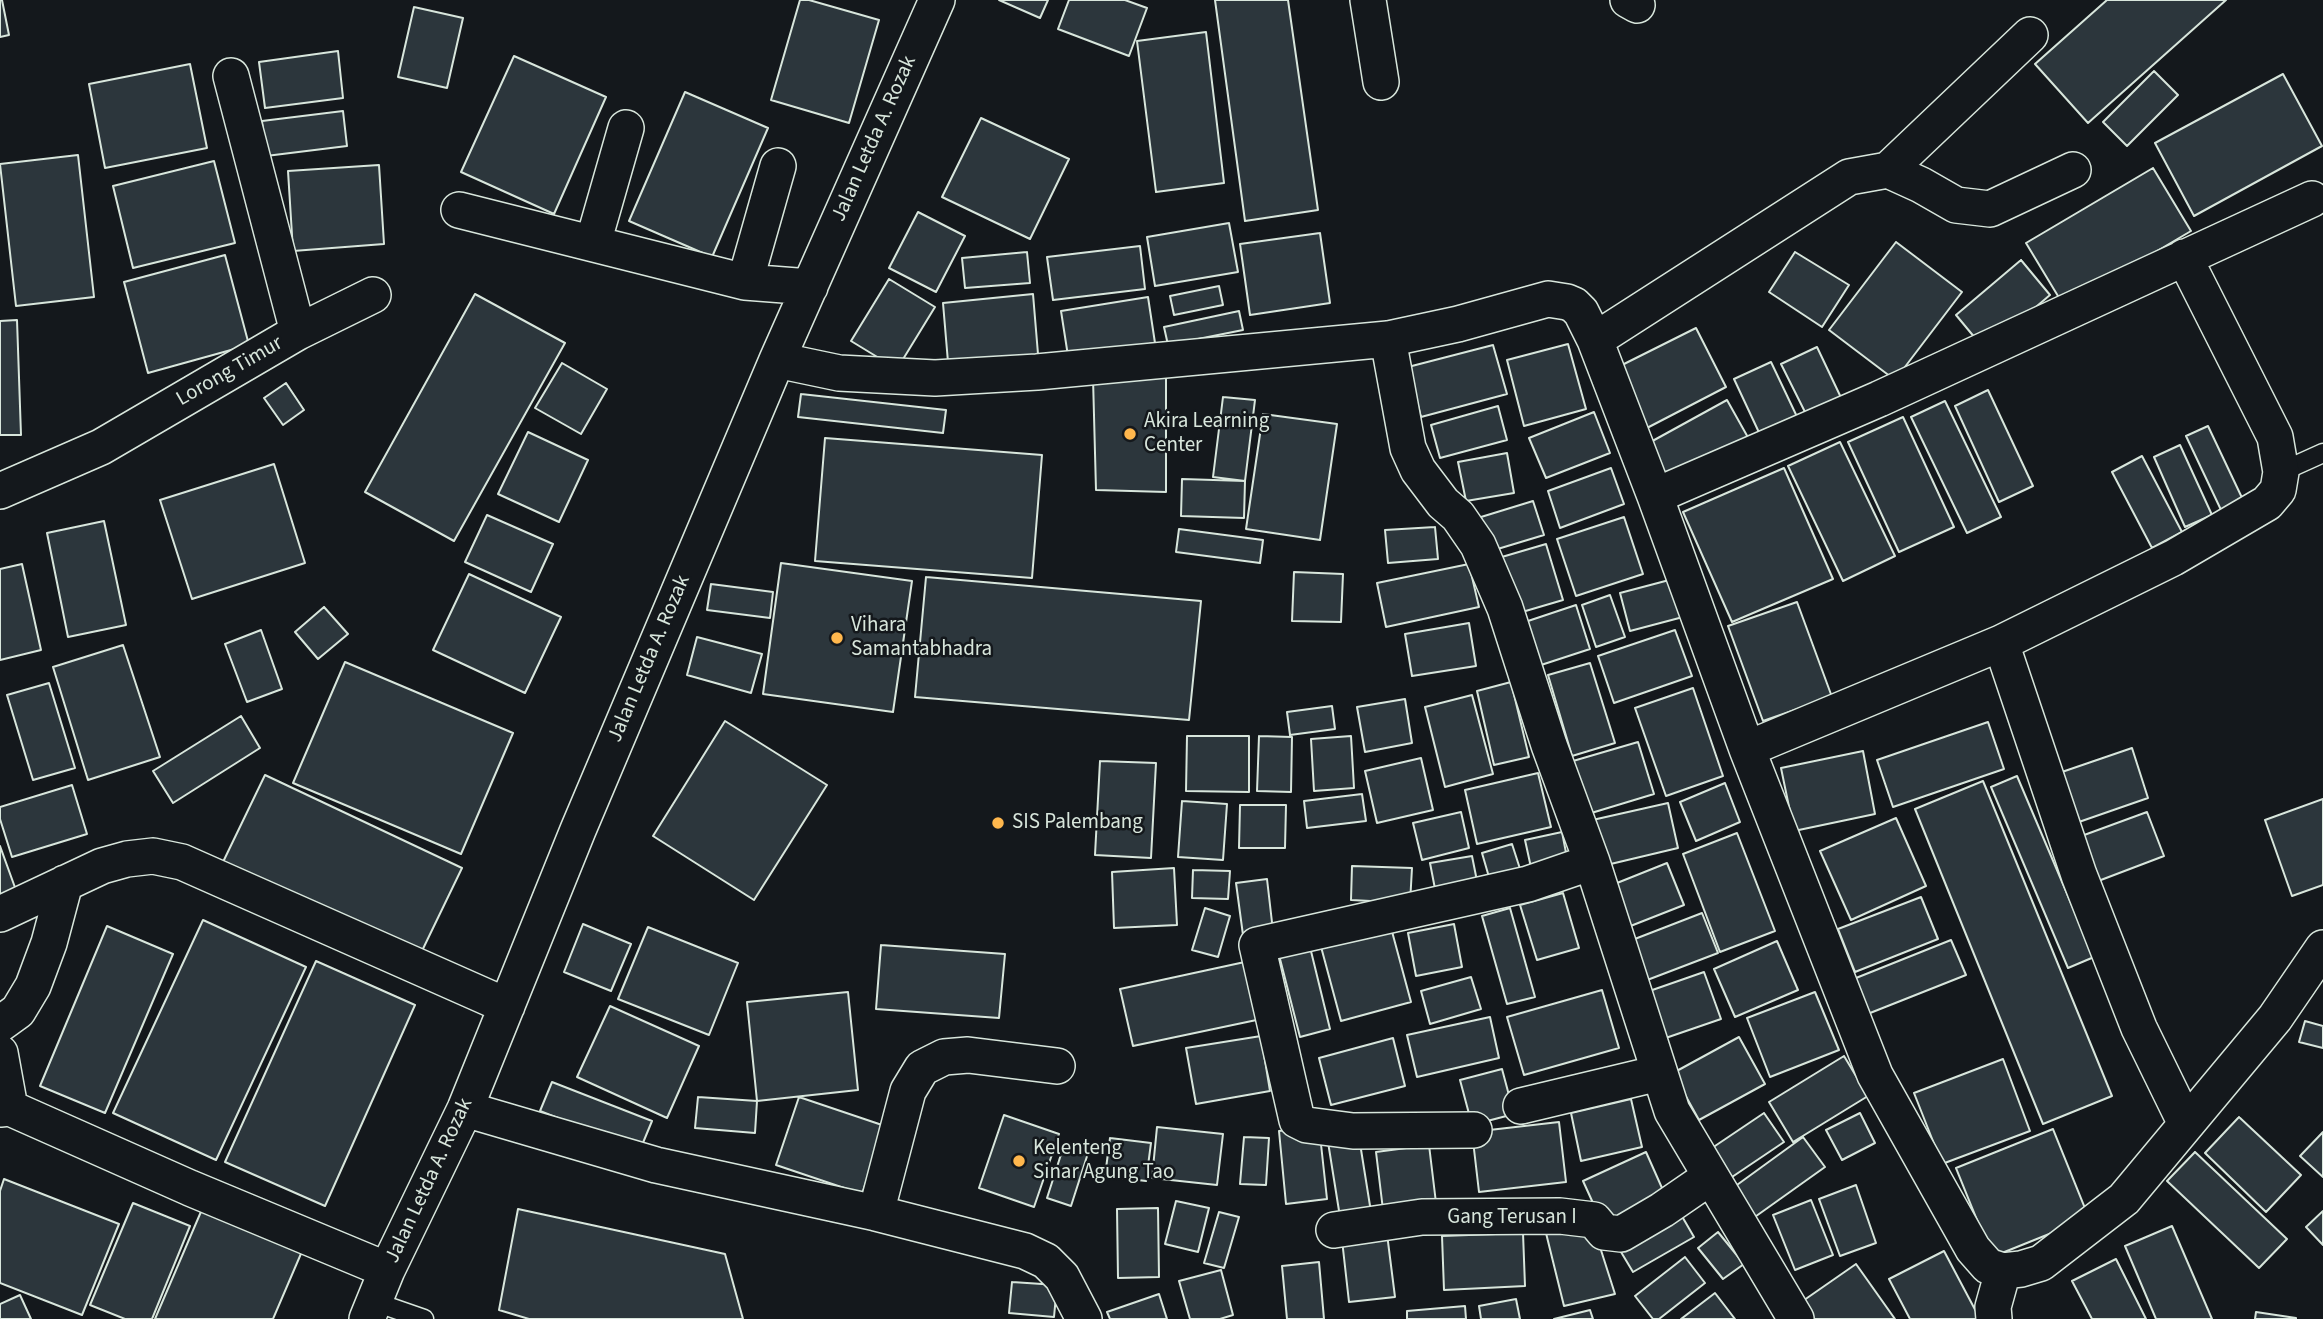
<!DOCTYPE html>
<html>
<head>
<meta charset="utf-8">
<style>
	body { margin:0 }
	canvas { display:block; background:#14181c }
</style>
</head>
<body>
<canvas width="2323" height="1319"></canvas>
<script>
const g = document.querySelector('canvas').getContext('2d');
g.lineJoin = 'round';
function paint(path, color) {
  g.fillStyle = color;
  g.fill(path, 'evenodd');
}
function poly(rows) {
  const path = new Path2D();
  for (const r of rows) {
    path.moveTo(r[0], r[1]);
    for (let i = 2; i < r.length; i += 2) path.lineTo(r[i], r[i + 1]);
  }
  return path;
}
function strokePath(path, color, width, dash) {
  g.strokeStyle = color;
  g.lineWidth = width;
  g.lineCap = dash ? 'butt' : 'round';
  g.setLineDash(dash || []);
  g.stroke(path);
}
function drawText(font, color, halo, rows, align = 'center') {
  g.font = font + ' "Source Sans 3",sans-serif';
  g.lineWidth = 5;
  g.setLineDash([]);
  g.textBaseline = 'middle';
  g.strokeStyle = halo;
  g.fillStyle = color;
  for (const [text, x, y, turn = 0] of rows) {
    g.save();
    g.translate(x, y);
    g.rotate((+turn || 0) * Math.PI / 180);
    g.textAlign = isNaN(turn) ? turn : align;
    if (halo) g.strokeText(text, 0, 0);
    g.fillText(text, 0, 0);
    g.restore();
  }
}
const building = poly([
	[0,0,2,0,9,35,0,37,0,0],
	[800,0,809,0,879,20,849,123,771,100,800,0],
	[999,0,1048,0,1040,18,999,0],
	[1069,0,1125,0,1147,8,1129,56,1058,29,1069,0],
	[1215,0,1288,0,1318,210,1245,221,1215,0],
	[2107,0,2226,0,2088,123,2035,64,2107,0],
	[414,7,463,18,447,88,398,77,414,7],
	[1206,32,1224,183,1156,192,1137,41,1206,32],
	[338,51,343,98,265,108,259,62,338,51],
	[514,56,606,97,554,214,461,172,514,56],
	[190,64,207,148,105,168,89,84,190,64],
	[2154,71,2178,95,2127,146,2103,122,2154,71],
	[2283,74,2322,146,2194,216,2155,143,2283,74],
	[685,92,768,128,712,257,629,221,685,92],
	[343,111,347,146,266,156,262,121,343,111],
	[981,118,1069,159,1030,239,942,197,981,118],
	[78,155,94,297,16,306,0,164,78,155],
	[214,161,235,243,133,268,113,186,214,161],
	[379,165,384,244,293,251,288,171,379,165],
	[2153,168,2191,231,2064,306,2026,243,2153,168],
	[918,212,965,236,936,292,889,268,918,212],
	[1229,223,1238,272,1155,286,1147,237,1229,223],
	[1320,233,1330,303,1250,315,1240,244,1320,233],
	[1896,242,1962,292,1895,380,1829,330,1896,242],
	[1140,246,1145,289,1053,300,1047,257,1140,246],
	[1027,252,1030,283,965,288,962,258,1027,252],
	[1795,252,1849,285,1822,327,1769,292,1795,252],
	[225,255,249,345,148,373,124,282,225,255],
	[2021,260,2050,295,1985,350,1956,315,2021,260],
	[889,279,935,307,897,369,851,341,889,279],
	[1219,286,1223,305,1174,315,1170,296,1219,286],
	[475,294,565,343,454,541,365,492,475,294],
	[1033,294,1039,366,949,374,943,303,1033,294],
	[1148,297,1155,343,1068,356,1061,311,1148,297],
	[1239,311,1243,330,1168,345,1164,327,1239,311],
	[17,320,21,435,0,435,0,321,17,320],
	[1696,328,1726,387,1645,429,1614,369,1696,328],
	[1568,344,1586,409,1524,426,1507,360,1568,344],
	[1493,345,1507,394,1421,417,1408,367,1493,345],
	[1817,347,1845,406,1810,422,1781,364,1817,347],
	[1771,362,1800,423,1763,441,1734,379,1771,362],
	[562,363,607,389,581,434,535,408,562,363],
	[1166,374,1166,492,1096,490,1093,378,1166,374],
	[286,383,304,410,283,425,264,398,286,383],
	[1988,390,2033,486,1999,502,1955,406,1988,390],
	[801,394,946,410,943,433,798,417,801,394],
	[1223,397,1255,400,1245,481,1213,477,1223,397],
	[1727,400,1750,441,1671,485,1647,444,1727,400],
	[1945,401,2001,517,1967,533,1911,417,1945,401],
	[1498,406,1507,440,1440,458,1431,425,1498,406],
	[1594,412,1610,453,1546,478,1529,438,1594,412],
	[1263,414,1337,424,1320,540,1246,529,1263,414],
	[1903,417,1954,527,1899,552,1848,442,1903,417],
	[2208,426,2244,502,2222,512,2186,436,2208,426],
	[528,432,588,460,559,522,498,494,528,432],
	[825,438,1042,455,1032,578,815,561,825,438],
	[1840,442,1895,556,1843,581,1788,466,1840,442],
	[2180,445,2212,515,2185,527,2154,457,2180,445],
	[1507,453,1514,493,1466,501,1458,462,1507,453],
	[2142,456,2182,532,2152,548,2112,472,2142,456],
	[274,464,305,563,192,599,160,500,274,464],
	[1611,468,1624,504,1560,528,1548,491,1611,468],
	[1784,468,1833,579,1732,622,1683,512,1784,468],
	[1182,479,1245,481,1244,518,1181,516,1182,479],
	[1533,501,1544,535,1491,551,1481,517,1533,501],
	[487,515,553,544,531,592,465,562,487,515],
	[1624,517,1643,574,1576,596,1557,539,1624,517],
	[104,521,126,625,68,637,47,533,104,521],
	[1435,527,1438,559,1388,563,1385,530,1435,527],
	[1179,529,1263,540,1260,563,1176,552,1179,529],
	[1546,544,1563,600,1512,615,1495,559,1546,544],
	[781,563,912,581,893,712,763,694,781,563],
	[22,564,41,650,0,660,0,569,22,564],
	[1469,564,1479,607,1386,627,1377,583,1469,564],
	[1294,572,1343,574,1341,622,1292,621,1294,572],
	[469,574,561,617,525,693,433,650,469,574],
	[926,577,1201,601,1189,720,915,697,926,577],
	[1673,579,1683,617,1630,631,1620,593,1673,579],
	[711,584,773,592,770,618,707,610,711,584],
	[1610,595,1625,637,1596,647,1582,605,1610,595],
	[1797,602,1832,697,1763,721,1728,626,1797,602],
	[1576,605,1590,649,1538,666,1525,622,1576,605],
	[324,607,348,634,318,659,295,632,324,607],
	[1469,623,1476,666,1412,676,1405,634,1469,623],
	[261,630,282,689,247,702,225,644,261,630],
	[1675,630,1692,676,1614,703,1598,656,1675,630],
	[697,637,762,654,751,693,687,675,697,637],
	[123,645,160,757,88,780,53,667,123,645],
	[345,662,513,733,461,854,293,783,345,662],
	[1590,663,1615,743,1572,756,1548,675,1590,663],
	[1511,682,1529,757,1494,765,1477,691,1511,682],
	[49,683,75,768,33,780,7,695,49,683],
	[1693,688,1723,776,1666,796,1635,708,1693,688],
	[1472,695,1493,774,1445,787,1425,707,1472,695],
	[1405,699,1412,743,1365,752,1357,707,1405,699],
	[1332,706,1335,729,1290,735,1287,712,1332,706],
	[241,716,260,748,173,803,153,771,241,716],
	[725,721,827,785,754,900,653,836,725,721],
	[1988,722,2004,769,1893,807,1877,760,1988,722],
	[1187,736,1249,736,1249,792,1186,791,1187,736],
	[1259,736,1292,737,1291,792,1257,791,1259,736],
	[1351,736,1354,788,1314,791,1311,739,1351,736],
	[1638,742,1654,794,1588,814,1573,761,1638,742],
	[2132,748,2148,798,2076,823,2059,773,2132,748],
	[1863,751,1875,814,1794,831,1781,768,1863,751],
	[1421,758,1433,810,1377,823,1365,771,1421,758],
	[1100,761,1156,763,1151,858,1095,855,1100,761],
	[1538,773,1551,827,1477,844,1465,790,1538,773],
	[265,775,462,868,420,955,223,862,265,775],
	[2017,776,2094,957,2068,968,1991,787,2017,776],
	[1983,781,2112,1096,2043,1124,1915,809,1983,781],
	[1725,783,1740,822,1696,841,1680,802,1725,783],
	[72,785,87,834,12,857,0,819,0,807,72,785],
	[1362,794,1366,821,1307,828,1304,801,1362,794],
	[2323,799,2323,885,2292,896,2265,820,2323,799],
	[1182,801,1227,804,1223,860,1178,857,1182,801],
	[1668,803,1678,848,1598,867,1588,821,1668,803],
	[1240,805,1286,805,1285,848,1239,848,1240,805],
	[1461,812,1469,848,1422,860,1413,823,1461,812],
	[2147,812,2164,856,2093,883,2076,838,2147,812],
	[1896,818,1926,886,1851,920,1820,851,1896,818],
	[1562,832,1568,863,1532,872,1525,840,1562,832],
	[1737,833,1775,931,1720,952,1683,854,1737,833],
	[1512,844,1522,875,1491,884,1482,853,1512,844],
	[0,846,17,893,0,899,0,846],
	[1472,856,1478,886,1436,894,1430,863,1472,856],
	[1667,863,1684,905,1628,927,1612,885,1667,863],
	[1352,866,1412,868,1410,903,1351,900,1352,866],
	[1174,868,1177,925,1114,928,1112,872,1174,868],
	[1193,870,1230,871,1228,899,1192,898,1193,870],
	[1267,879,1273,931,1243,935,1236,883,1267,879],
	[1563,893,1579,948,1537,960,1520,905,1563,893],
	[1921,897,1938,939,1855,972,1838,929,1921,897],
	[1205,908,1230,916,1218,957,1192,950,1205,908],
	[1510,908,1535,997,1507,1004,1482,916,1510,908],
	[1702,913,1718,953,1642,982,1627,942,1702,913],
	[203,920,306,967,216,1160,113,1113,203,920],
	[583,924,631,944,611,991,564,972,583,924],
	[1390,924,1411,1002,1341,1021,1320,943,1390,924],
	[1454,924,1462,967,1416,976,1408,933,1454,924],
	[107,926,173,954,105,1113,40,1086,107,926],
	[648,927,738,963,709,1035,618,999,648,927],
	[1951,940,1966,975,1860,1017,1846,982,1951,940],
	[1777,941,1798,990,1735,1017,1714,969,1777,941],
	[881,945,1005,954,999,1018,876,1009,881,945],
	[1310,947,1330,1029,1300,1037,1279,955,1310,947],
	[1254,960,1266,1018,1133,1046,1120,989,1254,960],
	[316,961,415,1005,325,1206,225,1162,316,961],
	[1704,972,1721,1019,1654,1042,1638,995,1704,972],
	[1471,977,1481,1009,1430,1024,1421,991,1471,977],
	[1602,990,1619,1048,1524,1075,1507,1017,1602,990],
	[848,992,858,1090,757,1101,747,1002,848,992],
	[1815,992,1839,1050,1770,1077,1747,1018,1815,992],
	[610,1006,699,1046,667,1118,577,1077,610,1006],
	[1490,1017,1499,1058,1417,1077,1407,1035,1490,1017],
	[2305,1021,2323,1026,2323,1048,2299,1042,2305,1021],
	[1261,1036,1270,1091,1196,1104,1186,1048,1261,1036],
	[1739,1037,1765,1084,1699,1120,1673,1073,1739,1037],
	[1393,1038,1405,1086,1331,1105,1319,1058,1393,1038],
	[1844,1056,1868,1096,1793,1142,1769,1102,1844,1056],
	[2003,1059,2030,1131,1942,1164,1914,1093,2003,1059],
	[1502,1069,1514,1114,1472,1125,1460,1080,1502,1069],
	[552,1082,652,1121,640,1150,540,1111,552,1082],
	[698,1097,757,1101,755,1133,695,1128,698,1097],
	[799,1097,885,1126,862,1194,776,1165,799,1097],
	[1631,1099,1642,1147,1581,1161,1571,1113,1631,1099],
	[1764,1113,1784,1142,1732,1177,1712,1148,1764,1113],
	[1860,1113,1875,1143,1842,1160,1826,1130,1860,1113],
	[1004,1115,1059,1134,1034,1207,979,1188,1004,1115],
	[2239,1117,2301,1175,2266,1212,2205,1153,2239,1117],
	[1559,1122,1566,1182,1479,1192,1472,1132,1559,1122],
	[1319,1126,1327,1199,1286,1204,1279,1131,1319,1126],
	[1157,1127,1223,1134,1217,1185,1152,1178,1157,1127],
	[2053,1129,2089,1218,1992,1257,1956,1168,2053,1129],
	[2323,1132,2323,1177,2300,1156,2323,1132],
	[1244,1137,1269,1138,1266,1185,1240,1184,1244,1137],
	[1359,1137,1371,1212,1340,1217,1328,1142,1359,1137],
	[1803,1137,1825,1167,1752,1219,1730,1190,1803,1137],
	[1110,1138,1151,1143,1146,1181,1105,1176,1110,1138],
	[1065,1142,1089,1150,1071,1206,1047,1198,1065,1142],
	[1429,1145,1437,1211,1384,1218,1376,1152,1429,1145],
	[1646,1152,1666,1197,1603,1225,1583,1181,1646,1152],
	[2195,1152,2287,1239,2259,1268,2167,1181,2195,1152],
	[4,1179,119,1224,82,1315,0,1283,0,1191,4,1179],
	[1856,1185,1876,1243,1840,1256,1819,1199,1856,1185],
	[1811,1200,1833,1255,1795,1270,1773,1215,1811,1200],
	[1176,1201,1209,1208,1198,1252,1165,1244,1176,1201],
	[133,1203,190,1226,152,1319,125,1319,90,1305,133,1203],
	[1676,1206,1694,1237,1633,1272,1615,1242,1676,1206],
	[203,1207,303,1249,273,1319,155,1319,203,1207],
	[1158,1208,1159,1277,1118,1278,1117,1209,1158,1208],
	[518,1209,725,1254,743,1319,529,1319,499,1310,518,1209],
	[2323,1211,2323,1245,2306,1227,2323,1211],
	[1219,1212,1239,1217,1224,1268,1204,1263,1219,1212],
	[1592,1222,1615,1294,1564,1306,1545,1229,1592,1222],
	[1386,1226,1395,1297,1349,1302,1341,1231,1386,1226],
	[2172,1226,2212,1319,2156,1319,2125,1246,2172,1226],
	[1718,1232,1744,1264,1723,1279,1698,1248,1718,1232],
	[1523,1233,1525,1286,1444,1290,1442,1236,1523,1233],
	[1944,1251,1980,1319,1910,1319,1889,1279,1944,1251],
	[1685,1257,1705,1283,1659,1319,1653,1319,1635,1296,1685,1257],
	[2116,1259,2146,1319,2092,1319,2072,1281,2116,1259],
	[1319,1262,1324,1319,1287,1319,1282,1266,1319,1262],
	[1856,1264,1895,1319,1806,1319,1797,1305,1856,1264],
	[1221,1270,1233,1315,1220,1319,1190,1319,1179,1281,1221,1270],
	[1012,1282,1057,1285,1054,1317,1009,1313,1012,1282],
	[1715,1293,1735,1319,1681,1319,1715,1293],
	[1159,1294,1167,1319,1110,1319,1107,1312,1159,1294],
	[20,1295,31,1319,0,1319,0,1304,20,1295],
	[1516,1299,1520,1319,1481,1319,1479,1306,1516,1299],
	[1465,1306,1466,1319,1407,1319,1407,1311,1465,1306],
	[1590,1310,1593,1319,1554,1319,1590,1310],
	[2256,1312,2296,1318,2296,1319,2255,1319,2256,1312]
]);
paint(building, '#2c363c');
strokePath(building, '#d8e6dc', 2);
const service = poly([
	[2281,472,2323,453],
	[375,1302,424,1319]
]);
const minor = poly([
	[1368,0,1381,82],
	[1628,0,1637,5],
	[1888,170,2030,35],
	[459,210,745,282,810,287],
	[593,243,626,128],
	[745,282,778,166],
	[298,332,373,295],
	[1388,339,1408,448,1418,470,1443,503,1458,516,1478,545,1505,608,1549,745,1592,862,1672,1111,1796,1319],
	[1595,340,1849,177,1888,170,1921,185,1956,205,1990,209,2073,170],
	[777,360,839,373,935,378,1037,372,1388,339,1458,324,1548,299,1567,302,1574,305,1581,312,1595,340,1655,496,1747,749,1875,1075,1973,1249,1988,1266,2003,1271,2021,1269,2041,1263,2124,1199,2275,1018,2323,948],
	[0,491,101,447,298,332,231,76],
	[1655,496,1879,399,2312,199],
	[2001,643,2079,875,2139,1028,2186,1124],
	[1747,749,2001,643,2173,558,2267,503,2278,490,2281,472,2275,437,2184,257],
	[0,914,102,866,127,859,153,856,182,862,507,1006],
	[0,1024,18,1011,33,986,49,943,65,883],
	[0,1053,10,1108],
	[1521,1106,1659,1073],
	[0,1109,10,1108,190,1188,387,1270],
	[465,1109,656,1165,876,1213,1025,1251,1046,1261,1062,1277,1084,1319],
	[1474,1130,1353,1131,1307,1125,1297,1120,1257,945,1528,884,1592,862],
	[876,1213,908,1091,922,1068,944,1057,968,1055,1057,1066],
	[1334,1230,1422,1217,1560,1216,1594,1220,1604,1232,1621,1234,1662,1210,1710,1177],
	[367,1319,387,1270,465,1109,578,830,777,360,937,0],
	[1994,1319,1993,1307,2003,1271]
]);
strokePath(service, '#d8e6dc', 21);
strokePath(minor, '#d8e6dc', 38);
strokePath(service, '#14181c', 18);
strokePath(minor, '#14181c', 35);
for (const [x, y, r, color] of [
	[1130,434,7,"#ffb74d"],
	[837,638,7,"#ffb74d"],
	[998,823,7,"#ffb74d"],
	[1019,1161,7,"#ffb74d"]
]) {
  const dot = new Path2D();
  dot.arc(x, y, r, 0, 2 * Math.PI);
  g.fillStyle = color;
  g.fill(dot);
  strokePath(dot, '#14181c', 2.5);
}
drawText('21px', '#d8e6dc', '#14181c', [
	["Jalan Letda A. Rozak",875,139,-66],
	["Lorong Timur",230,372,-30],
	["Jalan Letda A. Rozak",650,659,-67],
	["Jalan Letda A. Rozak",430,1181,-65],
	["Gang Terusan I",1512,1218]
]);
drawText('21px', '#d8e6dc', '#14181c', [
	["Akira Learning",1144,422],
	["Center",1144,446],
	["Vihara",851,626],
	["Samantabhadra",851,650],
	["SIS Palembang",1012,823],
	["Kelenteng",1033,1149],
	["Sinar Agung Tao",1033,1173]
], 'left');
</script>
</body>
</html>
